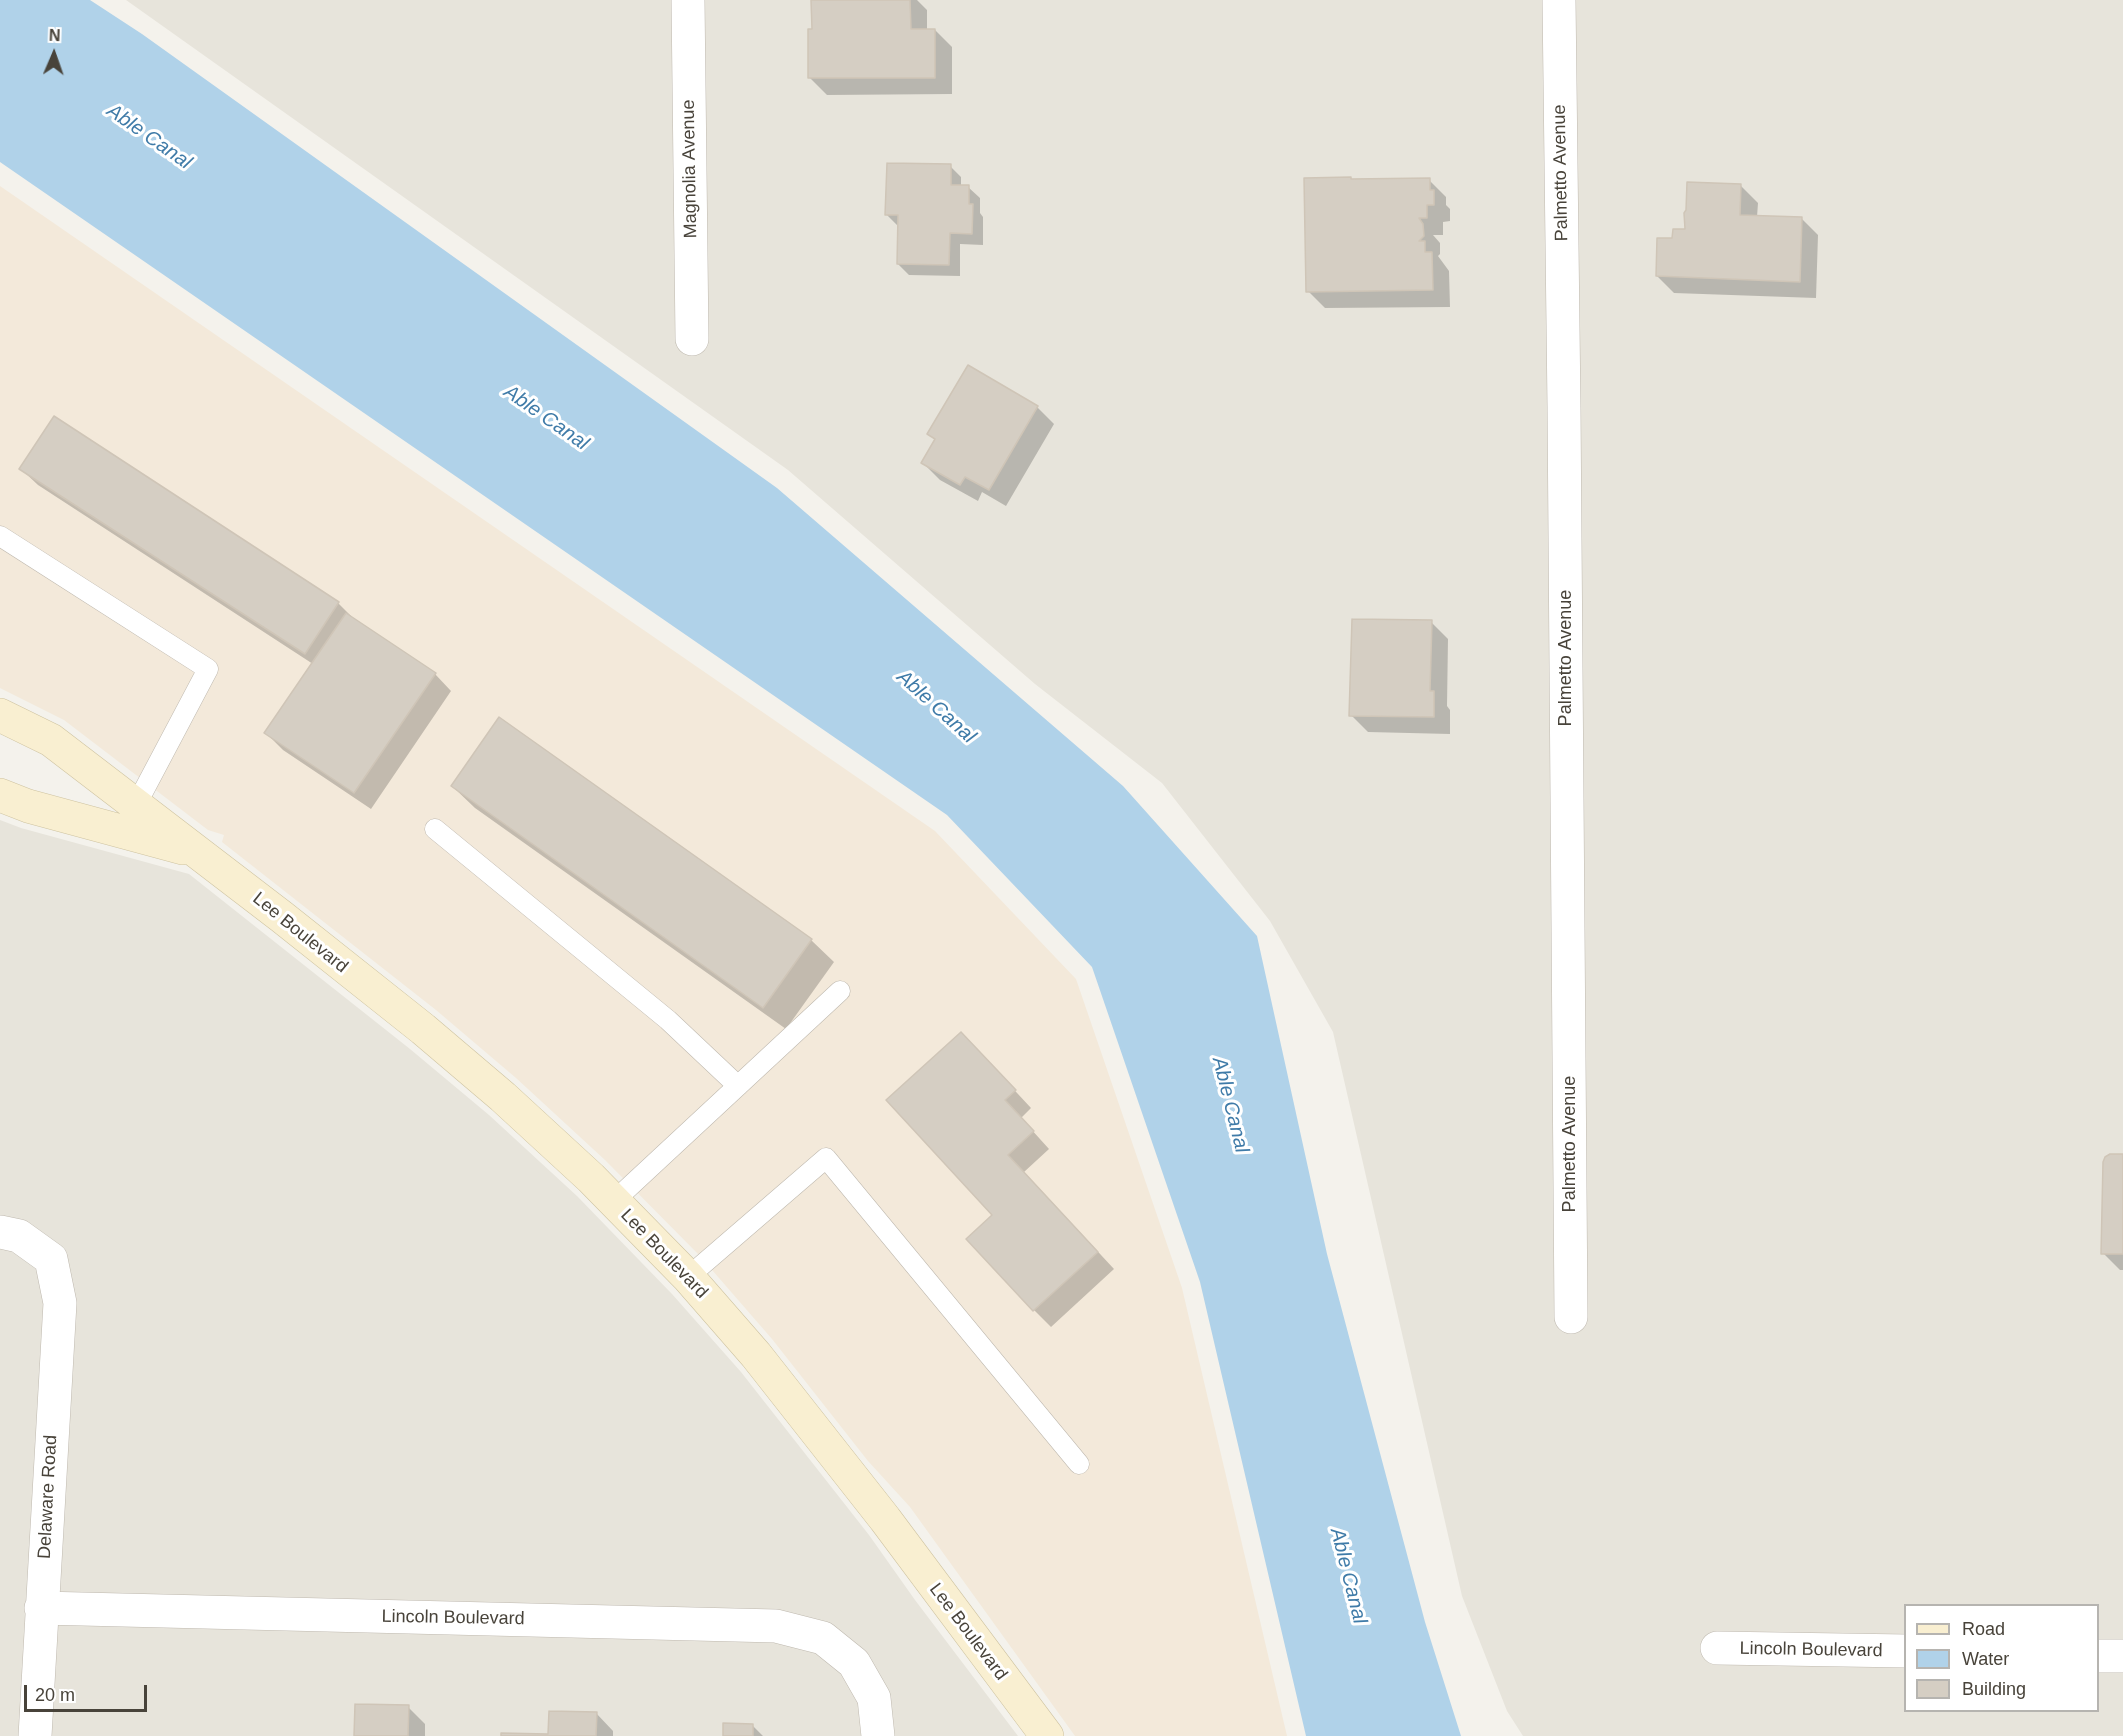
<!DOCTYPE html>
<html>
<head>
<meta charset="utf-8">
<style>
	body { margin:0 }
	#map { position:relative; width:2123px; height:1736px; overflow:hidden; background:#f4f2ec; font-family:Helvetica,sans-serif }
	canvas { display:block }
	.legend { position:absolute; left:1904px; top:1604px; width:195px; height:108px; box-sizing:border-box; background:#fff; border:2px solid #b6b4b0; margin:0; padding:8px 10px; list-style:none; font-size:18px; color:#48433a }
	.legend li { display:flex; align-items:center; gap:12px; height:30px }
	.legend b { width:30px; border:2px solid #b6b4b0 }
	.north { position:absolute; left:24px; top:24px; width:60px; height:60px; -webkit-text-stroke:4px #fff; paint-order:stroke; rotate:2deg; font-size:16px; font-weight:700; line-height:24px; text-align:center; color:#48433a }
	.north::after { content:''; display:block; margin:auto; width:21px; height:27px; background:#48433a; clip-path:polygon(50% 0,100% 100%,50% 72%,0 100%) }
	.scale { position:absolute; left:24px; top:1685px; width:123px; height:27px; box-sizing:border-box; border:3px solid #48433a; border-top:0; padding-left:8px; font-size:18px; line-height:21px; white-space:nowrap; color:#48433a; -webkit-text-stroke:4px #fff; paint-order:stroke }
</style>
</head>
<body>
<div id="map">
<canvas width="2123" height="1736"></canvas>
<ul class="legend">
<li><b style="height:8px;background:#f9efd1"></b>Road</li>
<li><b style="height:16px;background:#b0d2e9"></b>Water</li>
<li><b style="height:16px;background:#d5cec3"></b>Building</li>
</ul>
<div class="north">N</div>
<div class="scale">20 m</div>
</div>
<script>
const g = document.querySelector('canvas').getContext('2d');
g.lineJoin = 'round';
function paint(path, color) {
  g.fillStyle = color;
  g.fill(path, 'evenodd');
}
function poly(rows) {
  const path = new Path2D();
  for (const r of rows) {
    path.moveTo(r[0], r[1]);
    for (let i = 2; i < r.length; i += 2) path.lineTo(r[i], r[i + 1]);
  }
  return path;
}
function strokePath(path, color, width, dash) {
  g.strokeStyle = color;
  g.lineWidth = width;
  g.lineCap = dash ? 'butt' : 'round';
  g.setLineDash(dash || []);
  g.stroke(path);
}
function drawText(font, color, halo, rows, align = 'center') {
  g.font = font + ' Helvetica,sans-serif';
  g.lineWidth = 6;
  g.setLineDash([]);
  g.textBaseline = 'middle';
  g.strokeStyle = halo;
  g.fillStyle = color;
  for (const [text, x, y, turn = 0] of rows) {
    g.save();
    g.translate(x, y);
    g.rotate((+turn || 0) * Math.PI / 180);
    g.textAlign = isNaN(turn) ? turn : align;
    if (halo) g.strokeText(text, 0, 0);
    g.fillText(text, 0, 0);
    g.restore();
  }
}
paint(poly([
	[126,0,2123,0,2123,1736,1523,1736,1507,1711,1462,1596,1333,1032,1270,921,1162,783,1035,684,788,470],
	[1906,1606,2098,1606,2098,1710,1906,1710],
	[0,820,21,828,189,874,410,1049,489,1115,577,1196,672,1294,741,1372,869,1535,915,1600,1018,1736,0,1736]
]), '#e7e4db');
paint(poly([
	[0,186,935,831,1076,979,1182,1288,1287,1736,1075,1736,910,1507,868,1461,772,1339,699,1255,605,1160,516,1078,436,1010,222,842,224,835,208,830,64,720,0,688]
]), '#f3e9da');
paint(poly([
	[0,0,90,0,142,34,777,488,1123,786,1257,936,1327,1254,1425,1622,1461,1736,1306,1736,1200,1282,1092,967,947,815,0,162]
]), '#b0d2e9');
paint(poly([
	[813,0,917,0,927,10,927,31,935,30,952,47,952,94,827,95,810,78,813,30],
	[950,166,961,177,961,187,968,187,980,198,980,213,983,217,983,245,960,244,960,276,909,275,898,264,899,227,887,215],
	[1429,180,1446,197,1446,205,1450,209,1450,221,1443,222,1443,235,1433,235,1440,243,1440,254,1438,256,1449,271,1450,307,1325,308,1308,291,1353,181],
	[1741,186,1758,203,1757,217,1801,218,1818,235,1816,298,1674,293,1657,276,1674,240],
	[1037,407,1054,424,1006,506,982,492,978,501,940,480,923,463,936,441,929,434],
	[21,469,338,603,355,620,435,674,451,691,371,809,283,750,266,733,313,664,38,485],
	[1431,622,1448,639,1447,706,1450,710,1450,734,1368,732,1351,715],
	[500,719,811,940,834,962,786,1029,475,808,452,786],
	[978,1051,1031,1108,1021,1118,1049,1149,1024,1172,1114,1269,1051,1327,1034,1310,994,1215],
	[2123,1155,2123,1270,2120,1270,2103,1253],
	[408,1707,425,1724,425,1736,356,1736],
	[596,1713,613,1731,613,1736,503,1736,550,1736],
	[752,1725,763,1736,724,1736]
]), '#0003');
const building = poly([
	[811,0,910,0,911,29,935,29,935,78,808,78,808,29,812,29,811,0],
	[887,163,951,164,951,185,969,185,969,204,973,204,972,234,950,233,949,265,897,264,898,215,885,215,887,163],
	[1351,177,1351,179,1430,178,1430,190,1434,190,1434,205,1427,205,1427,218,1419,218,1423,224,1424,236,1419,241,1425,241,1425,252,1432,252,1433,290,1306,292,1304,178,1351,177],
	[1687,182,1741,184,1740,215,1802,217,1800,282,1656,276,1657,238,1672,238,1673,229,1685,229,1684,213,1686,210,1687,182],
	[968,365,1038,406,989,490,965,477,960,485,921,463,935,439,927,434,968,365],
	[54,416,339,602,305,654,19,469,54,416],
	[346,613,436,673,354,793,264,733,346,613],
	[1352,619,1432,620,1430,691,1434,691,1434,717,1349,716,1352,619],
	[499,717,812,939,763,1008,451,786,499,717],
	[961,1032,1016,1090,1005,1100,1034,1131,1008,1155,1098,1252,1033,1311,966,1239,992,1215,886,1100,961,1032],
	[2110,1154,2123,1154,2123,1254,2101,1254,2103,1162,2105,1157,2110,1154],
	[355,1704,409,1705,408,1736,354,1736,355,1704],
	[549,1711,597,1712,596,1736,501,1736,501,1733,548,1734,549,1711],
	[723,1723,753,1724,753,1736,723,1736,723,1723]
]);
paint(building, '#d5cec3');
strokePath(building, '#cfc5b7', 1.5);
const service = poly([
	[0,536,208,669,136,805],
	[435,829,668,1020,738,1086],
	[614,1201,840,991],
	[688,1277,826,1158,1079,1464]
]);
const minor = poly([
	[688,0,692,339],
	[1559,0,1564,407,1571,1317],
	[0,1232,19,1236,51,1259,60,1303,35,1736],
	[41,1608,776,1626,823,1638,854,1663,874,1698,878,1736],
	[1717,1648,1906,1651],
	[2098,1656,2123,1656]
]);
const secondary = poly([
	[0,715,51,740,282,917,423,1029,503,1097,591,1178,688,1277,756,1355,885,1519,1047,1736],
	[0,795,28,806,183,848]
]);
strokePath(service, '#bfb9af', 21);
strokePath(minor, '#bfb9af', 34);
strokePath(secondary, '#cec3a1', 34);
strokePath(service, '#fff', 20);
strokePath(minor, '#fff', 33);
strokePath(secondary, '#f9efd1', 33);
drawText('18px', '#48433a', '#fff', [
	["Magnolia Avenue",690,169,-91],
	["Palmetto Avenue",1561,173,-91],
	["Palmetto Avenue",1566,658,-90],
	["Lee Boulevard",300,933,39],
	["Palmetto Avenue",1570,1144,-90],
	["Lee Boulevard",664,1254,46],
	["Delaware Road",48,1497,-87],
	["Lincoln Boulevard",453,1618,1],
	["Lee Boulevard",968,1632,53],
	["Lincoln Boulevard",1811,1650,1]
]);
drawText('italic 20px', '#3f7ba8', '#fff', [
	["Able Canal",149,137,35],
	["Able Canal",546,418,35],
	["Able Canal",936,707,42],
	["Able Canal",1230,1105,76],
	["Able Canal",1348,1576,76]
]);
</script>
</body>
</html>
